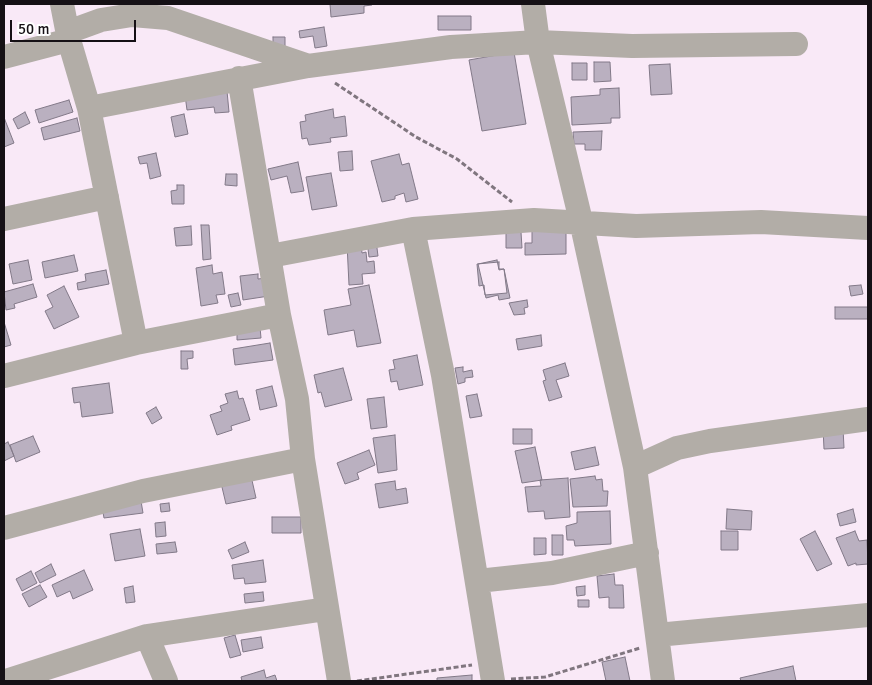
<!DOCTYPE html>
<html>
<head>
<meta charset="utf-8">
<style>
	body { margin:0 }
	#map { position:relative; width:872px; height:685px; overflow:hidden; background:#f9e9f7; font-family:Signika,sans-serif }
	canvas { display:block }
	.frame { position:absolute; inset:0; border:5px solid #151015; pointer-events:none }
	.scale { position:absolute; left:10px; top:20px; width:126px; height:22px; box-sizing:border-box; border:2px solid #151015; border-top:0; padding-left:6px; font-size:15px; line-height:18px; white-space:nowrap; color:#151015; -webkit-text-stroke:4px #fff; paint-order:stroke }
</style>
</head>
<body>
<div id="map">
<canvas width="872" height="685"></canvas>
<div class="frame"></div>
<div class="scale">50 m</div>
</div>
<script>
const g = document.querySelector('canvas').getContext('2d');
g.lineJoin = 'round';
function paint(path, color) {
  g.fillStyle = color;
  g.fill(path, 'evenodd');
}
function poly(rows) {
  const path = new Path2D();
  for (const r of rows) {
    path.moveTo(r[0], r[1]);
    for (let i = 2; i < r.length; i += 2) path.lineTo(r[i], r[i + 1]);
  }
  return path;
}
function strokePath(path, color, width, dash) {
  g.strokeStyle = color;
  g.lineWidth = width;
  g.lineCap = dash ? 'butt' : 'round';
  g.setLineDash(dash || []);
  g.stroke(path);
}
const building = poly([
	[330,4,372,4,372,5,364,6,364,13,331,17,330,4],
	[438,16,471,16,471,30,438,30,438,16],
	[324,27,327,46,315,48,313,36,300,38,299,31,324,27],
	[273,37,285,37,285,48,273,48,273,37],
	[514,52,526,124,482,131,469,60,514,52],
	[594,62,610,62,611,81,594,82,594,62],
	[572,63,587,63,587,80,572,80,572,63],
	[670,64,672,94,651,95,649,65,670,64],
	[619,88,620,118,611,118,611,123,572,125,571,97,600,95,600,89,619,88],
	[227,91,229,112,215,113,214,107,187,110,185,95,227,91],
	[69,100,73,112,39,123,35,110,69,100],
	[333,109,334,118,345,116,347,136,330,138,331,142,309,145,307,138,302,139,300,122,306,121,305,115,333,109],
	[25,112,30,123,18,129,13,119,25,112],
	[184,114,188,134,175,137,171,117,184,114],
	[77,118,80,131,44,140,41,128,77,118],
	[5,120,14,143,4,147,4,121,5,120],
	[602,131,601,150,585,150,585,144,574,144,573,132,602,131],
	[352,151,353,170,340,171,338,152,352,151],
	[156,153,161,176,150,179,147,163,140,164,138,157,156,153],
	[399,154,402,165,409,163,418,199,406,202,404,193,395,196,395,199,382,202,371,161,399,154],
	[298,162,304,191,291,193,287,176,271,180,268,169,298,162],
	[331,173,337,206,312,210,306,177,331,173],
	[226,174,237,174,237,186,225,185,226,174],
	[177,185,184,185,184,204,172,204,171,191,177,190,177,185],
	[201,225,209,225,211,259,203,260,201,225],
	[191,226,192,245,176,246,174,228,191,226],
	[566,230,566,254,525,255,525,243,532,243,532,231,566,230],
	[506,232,521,232,522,248,506,248,506,232],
	[376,240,378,256,369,257,367,241,376,240],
	[361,243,362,253,366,252,367,262,374,261,375,273,362,274,363,284,349,285,347,244,361,243],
	[74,255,78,271,45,278,42,262,74,255],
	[28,260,32,280,13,284,9,264,28,260],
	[497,260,499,270,504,269,510,298,499,300,498,295,486,298,478,264,497,260],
	[499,262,499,269,504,269,507,293,485,295,484,285,479,286,477,264,499,262],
	[212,265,213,274,222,272,225,294,216,295,218,303,201,306,196,268,212,265],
	[106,270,109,284,78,290,77,283,86,281,85,274,106,270],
	[258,274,258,279,266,278,269,296,243,300,240,276,258,274],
	[33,284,37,297,14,304,15,308,6,310,4,292,33,284],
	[369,285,381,343,357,347,354,330,328,335,324,310,351,305,348,289,369,285],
	[861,285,863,294,851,296,849,286,861,285],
	[64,286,79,317,54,329,45,311,53,307,47,295,64,286],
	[238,293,241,305,231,307,228,295,238,293],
	[527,300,528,307,524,308,525,314,514,315,509,303,527,300],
	[835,307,868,307,868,319,835,319,835,307],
	[4,322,11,345,4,347,4,322],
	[260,327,261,338,237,340,237,329,260,327],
	[541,335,542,346,518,350,516,339,541,335],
	[270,343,273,360,235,365,233,349,270,343],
	[181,351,193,351,193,358,187,359,188,369,181,369,181,351],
	[417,355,423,385,399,390,397,381,391,382,389,370,395,369,393,360,417,355],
	[565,363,569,376,556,380,562,397,549,401,543,381,546,380,543,370,565,363],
	[463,367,463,372,472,370,473,377,465,378,465,382,458,384,455,368,463,367],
	[343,368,352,400,325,407,321,392,318,393,314,375,343,368],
	[109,383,113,413,82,417,80,402,74,403,72,388,109,383],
	[272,386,277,406,260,410,256,390,272,386],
	[237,391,239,399,243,398,250,420,231,426,232,430,217,435,210,415,222,411,220,406,228,403,225,394,237,391],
	[477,394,482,416,470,418,466,396,477,394],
	[384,397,387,427,371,429,367,399,384,397],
	[156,407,162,418,152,424,146,413,156,407],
	[823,428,843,428,844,448,824,449,823,428],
	[513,429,532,429,532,444,513,444,513,429],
	[395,435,397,470,378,473,373,438,395,435],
	[33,436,40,452,16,462,10,445,33,436],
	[8,442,14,456,4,461,4,444,8,442],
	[535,447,542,480,522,483,515,451,535,447],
	[595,447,599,465,575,470,571,452,595,447],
	[369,450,375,465,357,473,359,479,345,484,337,463,369,450],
	[251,476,256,498,226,504,221,483,251,476],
	[595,476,596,480,602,479,603,491,608,491,607,506,573,507,570,479,595,476],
	[568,478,570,517,545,519,544,511,528,512,525,487,541,486,540,480,568,478],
	[395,481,396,490,406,488,408,503,379,508,375,484,395,481],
	[140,495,143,513,104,518,101,501,140,495],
	[169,503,170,511,161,512,160,504,169,503],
	[727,509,752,511,751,530,726,529,727,509],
	[853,509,856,522,840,526,837,514,853,509],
	[610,511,611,544,575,546,574,540,567,540,566,526,577,523,577,512,610,511],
	[272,517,301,517,301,533,272,533,272,517],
	[165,522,166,536,156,537,155,523,165,522],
	[140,529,145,556,115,561,110,534,140,529],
	[721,531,738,531,738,550,721,550,721,531],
	[815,531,832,564,817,571,800,539,815,531],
	[855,531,859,541,867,540,868,564,856,565,856,563,848,566,836,538,855,531],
	[552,535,563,535,563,555,552,555,552,535],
	[534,538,546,538,546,554,534,555,534,538],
	[175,542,177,552,157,554,156,544,175,542],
	[245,542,249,552,232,559,228,550,245,542],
	[263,560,266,582,245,584,244,578,234,579,232,565,263,560],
	[51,564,56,575,40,583,35,573,51,564],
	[84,570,93,590,73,599,70,591,57,597,52,585,84,570],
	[31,571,37,583,22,591,16,579,31,571],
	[614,574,615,585,623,585,624,608,609,608,609,597,599,598,597,576,614,574],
	[40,585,47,597,29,607,22,594,40,585],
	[133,586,135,602,126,603,124,588,133,586],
	[585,586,585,595,577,596,576,587,585,586],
	[263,592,264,601,245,603,244,594,263,592],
	[578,600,589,600,589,607,578,607,578,600],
	[235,635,241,655,230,658,224,638,235,635],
	[261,637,263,648,243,652,241,640,261,637],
	[625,657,630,681,606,681,602,662,625,657],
	[793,666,796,681,741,681,740,678,793,666],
	[264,670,266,678,275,675,277,681,242,681,241,677,264,670],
	[472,675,472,681,437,681,437,678,472,675]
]);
paint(building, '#bab0c0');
strokePath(building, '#827988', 1);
strokePath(poly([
	[335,83,416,137,457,159,512,202],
	[511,679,545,677,640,648],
	[357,681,472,665]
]), '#80767f', 3, [5, 2.5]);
strokePath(poly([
	[62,4,69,40,89,108,136,343],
	[533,4,538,42,581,221,635,467,663,681],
	[68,32,101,20,132,15,168,18,306,65],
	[4,57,69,40],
	[239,78,279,315,297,399,303,459,339,681],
	[89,108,308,66,451,47,538,42,632,46,796,44],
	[4,219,107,197],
	[413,229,443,375,493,681],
	[270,256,413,229,534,220,636,226,761,222,868,228],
	[4,376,136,343,279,315],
	[635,467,677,448,710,441,868,419],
	[4,528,143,491,303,459],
	[478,581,552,573,647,553],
	[657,635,868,615],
	[147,636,166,681],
	[6,681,147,636,326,609]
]), '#b2ada7', 24);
</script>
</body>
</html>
